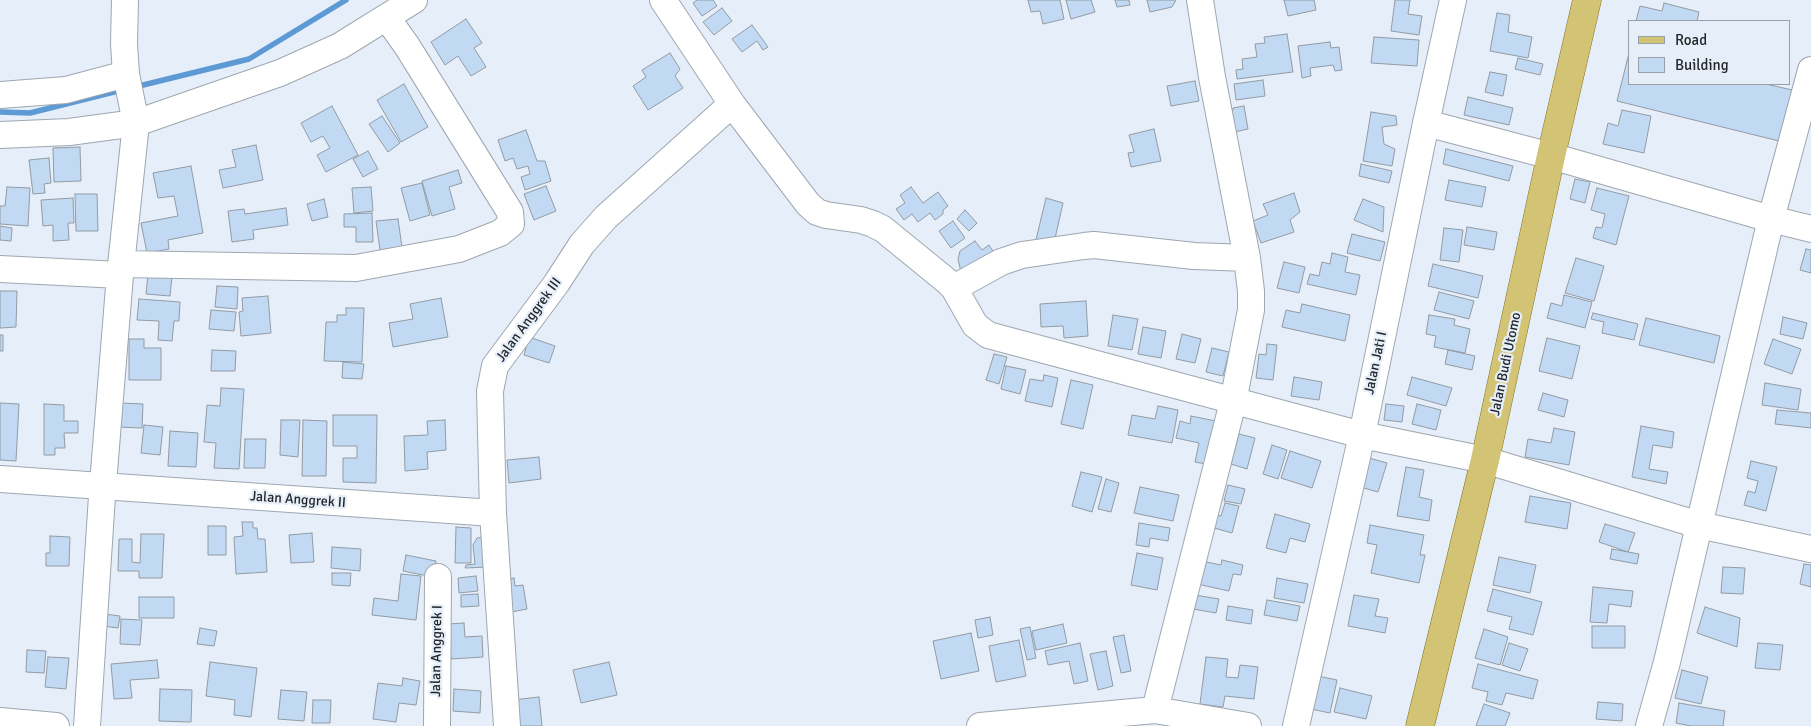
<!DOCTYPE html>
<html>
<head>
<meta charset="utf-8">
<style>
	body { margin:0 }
	#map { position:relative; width:1811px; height:726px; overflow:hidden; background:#e6eff9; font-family:Signika,sans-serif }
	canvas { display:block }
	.legend { position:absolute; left:1628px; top:20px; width:162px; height:65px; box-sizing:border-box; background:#e6eff9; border:1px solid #989fa6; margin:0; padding:6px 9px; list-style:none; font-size:15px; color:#23272a }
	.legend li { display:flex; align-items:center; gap:10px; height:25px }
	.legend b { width:25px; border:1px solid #989fa6 }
</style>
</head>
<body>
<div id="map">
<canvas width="1811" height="726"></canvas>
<ul class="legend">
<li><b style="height:6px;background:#d3c374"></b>Road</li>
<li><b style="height:14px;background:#c1d9f2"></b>Building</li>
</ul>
</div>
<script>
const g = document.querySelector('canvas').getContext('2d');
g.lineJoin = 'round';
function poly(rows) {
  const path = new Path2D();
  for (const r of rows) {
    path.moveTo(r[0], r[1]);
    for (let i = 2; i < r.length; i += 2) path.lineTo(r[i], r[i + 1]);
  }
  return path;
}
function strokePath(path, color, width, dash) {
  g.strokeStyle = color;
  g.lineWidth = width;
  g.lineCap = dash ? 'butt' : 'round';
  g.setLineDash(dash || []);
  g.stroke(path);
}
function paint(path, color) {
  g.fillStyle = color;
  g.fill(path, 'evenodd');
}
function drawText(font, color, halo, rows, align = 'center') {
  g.font = font + ' Signika,sans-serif';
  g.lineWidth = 4.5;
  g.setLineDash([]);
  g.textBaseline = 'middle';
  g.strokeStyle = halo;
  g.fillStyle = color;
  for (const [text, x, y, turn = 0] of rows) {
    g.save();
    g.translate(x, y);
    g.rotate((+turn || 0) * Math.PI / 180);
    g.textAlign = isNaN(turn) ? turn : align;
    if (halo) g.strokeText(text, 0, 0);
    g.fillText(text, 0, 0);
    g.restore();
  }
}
strokePath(poly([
	[135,87,249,59,346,0],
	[0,112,30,113,122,90]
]), '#5d99d4', 5.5);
const building = poly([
	[697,0,713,0,717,6,702,16,693,3,697,0],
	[1028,0,1060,0,1064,19,1043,24,1040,11,1031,12,1028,0],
	[1066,0,1091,0,1095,12,1071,19,1066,0],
	[1115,0,1129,0,1130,5,1117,7,1115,0],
	[1147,0,1176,0,1172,7,1150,12,1147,0],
	[1284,0,1314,0,1316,10,1288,16,1284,0],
	[1395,0,1410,0,1408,14,1422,16,1419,35,1391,31,1395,0],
	[1664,3,1699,12,1697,21,1636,21,1640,6,1662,11,1664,3],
	[722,8,732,21,714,35,703,22,722,8],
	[1497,13,1510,15,1508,32,1532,37,1528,58,1490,51,1497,13],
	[466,19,482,43,474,48,486,67,471,76,458,56,445,65,431,42,466,19],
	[752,25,768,47,763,50,757,41,742,52,732,39,752,25],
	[1287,34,1293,72,1237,79,1236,70,1243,69,1242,59,1257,57,1255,44,1265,43,1264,37,1287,34],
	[1374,37,1419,40,1417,66,1371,63,1374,37],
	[1330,42,1331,48,1339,47,1342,70,1335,71,1333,65,1310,68,1311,76,1302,78,1298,46,1330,42],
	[670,53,680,69,675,76,683,88,648,110,633,86,646,77,642,70,670,53],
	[1629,53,1630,84,1766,84,1792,90,1779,141,1617,101,1629,53],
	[1518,58,1543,64,1540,75,1515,69,1518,58],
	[1490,72,1507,75,1503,96,1485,92,1490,72],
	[1263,80,1265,96,1236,100,1234,84,1263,80],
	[1195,81,1199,101,1171,106,1167,86,1195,81],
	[404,84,428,127,401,142,377,100,404,84],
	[1468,97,1513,108,1509,125,1464,115,1468,97],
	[332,106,358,155,326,172,317,155,330,148,323,136,311,142,301,123,332,106],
	[1244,106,1248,129,1230,133,1233,108,1244,106],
	[1622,110,1651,116,1644,153,1603,144,1608,123,1618,126,1622,110],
	[1371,112,1396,116,1397,125,1382,127,1384,144,1395,149,1392,166,1363,161,1371,112],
	[382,116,400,143,388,152,369,124,382,116],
	[1154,129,1161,161,1131,167,1128,153,1134,152,1129,135,1154,129],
	[526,130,537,161,545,161,551,181,525,190,521,177,530,174,528,166,517,169,513,158,505,161,498,140,526,130],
	[256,145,263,180,223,188,219,170,236,167,232,150,256,145],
	[80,147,81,181,54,182,53,148,80,147],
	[1446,149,1513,166,1509,181,1443,164,1446,149],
	[368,151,378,169,363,177,353,159,368,151],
	[49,158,51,183,44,184,45,193,33,194,29,160,49,158],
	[1361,164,1392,171,1389,183,1359,176,1361,164],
	[191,166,203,233,168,240,169,249,147,253,141,223,178,216,174,196,158,198,153,173,191,166],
	[458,170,462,183,449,187,455,209,432,216,422,181,458,170],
	[1575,179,1590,182,1585,203,1570,199,1575,179],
	[1449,180,1486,187,1482,207,1445,200,1449,180],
	[422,183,430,215,410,221,401,188,422,183],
	[546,186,556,211,534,220,524,194,546,186],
	[7,187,30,188,28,226,0,224,0,206,5,206,7,187],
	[371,187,373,211,354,213,352,188,371,187],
	[911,187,923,203,938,192,948,206,943,210,943,214,935,220,930,213,918,222,912,214,904,220,896,209,905,203,900,195,911,187],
	[1597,188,1629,196,1616,245,1593,238,1596,227,1602,228,1605,214,1591,210,1597,188],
	[1294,193,1300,212,1290,220,1294,232,1261,243,1253,221,1268,215,1263,204,1294,193],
	[75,194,97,194,98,231,76,231,75,194],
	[73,198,74,223,68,223,69,240,53,241,53,225,43,226,41,200,73,198],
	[1046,198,1063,203,1054,243,1035,244,1046,198],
	[324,199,328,217,312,221,307,204,324,199],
	[1363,199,1384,207,1383,232,1354,220,1363,199],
	[286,208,288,225,253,230,254,239,232,242,228,211,244,209,245,214,286,208],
	[965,210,977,223,969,231,957,219,965,210],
	[372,213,373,242,356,242,356,227,344,227,344,214,372,213],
	[398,219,402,247,380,250,376,221,398,219],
	[953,221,965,238,951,248,939,231,953,221],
	[0,226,12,228,11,241,0,240,0,226],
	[1467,227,1497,232,1494,250,1464,245,1467,227],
	[1444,228,1463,230,1459,262,1440,260,1444,228],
	[1352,234,1385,242,1380,261,1347,253,1352,234],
	[975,241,982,250,989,245,996,256,961,272,958,259,960,251,975,241],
	[1806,249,1811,250,1811,273,1800,270,1806,249],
	[1332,253,1348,257,1345,272,1360,275,1356,295,1307,284,1310,274,1319,276,1322,262,1330,264,1332,253],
	[1576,258,1604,266,1594,301,1565,293,1576,258],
	[1284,262,1305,267,1299,293,1277,288,1284,262],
	[1433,264,1483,276,1478,298,1428,286,1433,264],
	[148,274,172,277,170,296,146,294,148,274],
	[217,286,238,287,237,309,215,307,217,286],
	[0,291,17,291,16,327,0,328,0,291],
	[1439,292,1474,301,1469,319,1434,310,1439,292],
	[1564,295,1592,302,1585,328,1547,318,1551,303,1562,306,1564,295],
	[268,296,271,333,241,336,239,312,243,311,242,298,268,296],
	[441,298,448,337,393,347,389,323,413,319,410,304,441,298],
	[139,299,180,302,179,321,174,321,172,341,158,340,159,321,137,320,139,299],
	[1086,301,1088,336,1064,338,1063,326,1041,327,1040,304,1086,301],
	[1302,304,1350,315,1345,341,1282,327,1286,310,1300,313,1302,304],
	[346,308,364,308,362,362,324,361,326,322,337,322,337,315,346,315,346,308],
	[211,310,236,312,234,331,209,329,211,310],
	[1593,313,1638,324,1634,340,1602,333,1604,322,1591,319,1593,313],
	[1113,315,1138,319,1132,350,1108,346,1113,315],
	[1429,315,1455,319,1454,325,1470,329,1465,353,1434,347,1436,336,1426,334,1429,315],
	[1783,317,1807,323,1803,339,1780,334,1783,317],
	[1646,318,1720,336,1714,363,1639,345,1646,318],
	[1143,327,1166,331,1161,358,1138,354,1143,327],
	[1182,334,1201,339,1195,363,1176,359,1182,334],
	[0,335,3,335,3,351,0,351,0,335],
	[529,337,555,346,549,363,524,355,529,337],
	[1547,338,1580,346,1572,379,1539,371,1547,338],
	[129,339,144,339,144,348,161,348,161,380,129,380,129,339],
	[1773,339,1801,349,1792,374,1764,364,1773,339],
	[1267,344,1277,345,1273,380,1256,378,1259,354,1266,355,1267,344],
	[1212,348,1229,352,1223,376,1206,372,1212,348],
	[212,350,236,351,235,371,211,371,212,350],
	[1448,350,1475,356,1472,370,1445,364,1448,350],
	[994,354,1007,357,999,384,986,380,994,354],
	[343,362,364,364,362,379,342,378,343,362],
	[1006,366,1026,370,1020,394,1001,389,1006,366],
	[1044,375,1058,378,1052,407,1025,401,1030,379,1043,381,1044,375],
	[1294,377,1322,382,1319,400,1291,396,1294,377],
	[1412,377,1452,388,1446,406,1407,395,1412,377],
	[1071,380,1093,385,1083,429,1061,424,1071,380],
	[1765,383,1801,389,1798,410,1762,405,1765,383],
	[221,388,244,389,239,469,214,468,216,443,204,442,207,405,220,406,221,388],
	[1543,393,1568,400,1564,417,1538,410,1543,393],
	[0,403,19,404,16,461,0,460,0,403],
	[119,403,143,404,142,428,118,427,119,403],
	[44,404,64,405,64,421,78,421,78,433,64,433,65,448,55,448,55,455,44,455,44,404],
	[1386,404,1404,406,1402,422,1384,420,1386,404],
	[1417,404,1441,410,1436,430,1412,424,1417,404],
	[1158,406,1178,410,1172,443,1128,435,1132,415,1155,419,1158,406],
	[1777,410,1811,413,1811,428,1775,424,1777,410],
	[333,415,377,415,376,483,343,482,343,458,357,458,357,446,333,446,333,415],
	[1191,416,1216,421,1206,464,1195,462,1199,443,1176,438,1180,421,1190,424,1191,416],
	[281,420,300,420,298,457,280,455,281,420],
	[303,420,327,421,326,476,302,476,303,420],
	[445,420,446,450,427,452,428,469,405,471,404,436,428,435,427,421,445,420],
	[144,425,163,427,160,455,141,453,144,425],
	[1641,426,1674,432,1672,448,1653,445,1649,469,1668,472,1666,484,1632,477,1641,426],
	[1554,428,1575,432,1569,465,1525,457,1528,439,1551,443,1554,428],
	[170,431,198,433,196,467,168,466,170,431],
	[1239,434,1255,438,1247,469,1231,464,1239,434],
	[245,439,266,439,265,468,244,468,245,439],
	[1272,445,1287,450,1278,479,1263,474,1272,445],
	[1290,451,1321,461,1312,488,1281,478,1290,451],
	[539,457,541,479,509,483,507,460,539,457],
	[1369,458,1387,463,1378,492,1360,487,1369,458],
	[1751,461,1777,467,1766,511,1744,505,1748,491,1755,493,1758,481,1747,478,1751,461],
	[1406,467,1424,470,1419,497,1432,500,1429,521,1397,516,1406,467],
	[1081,472,1102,477,1092,512,1072,506,1081,472],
	[1106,479,1119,483,1111,512,1098,509,1106,479],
	[1228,485,1245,489,1241,504,1224,501,1228,485],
	[1140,487,1179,495,1173,521,1134,513,1140,487],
	[1530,496,1571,503,1567,529,1525,522,1530,496],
	[1225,503,1239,506,1232,533,1207,526,1210,513,1221,516,1225,503],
	[1275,514,1310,524,1305,542,1290,538,1286,553,1266,548,1275,514],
	[242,522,253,522,253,528,257,528,258,539,265,539,267,572,236,574,234,537,243,536,242,522],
	[1139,523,1170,528,1168,541,1150,538,1149,547,1136,545,1139,523],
	[1605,524,1635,533,1628,552,1599,542,1605,524],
	[1370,525,1424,535,1420,555,1425,555,1419,583,1371,573,1377,545,1367,543,1370,525],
	[208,526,226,526,226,555,208,555,208,526],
	[456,527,471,528,471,563,455,563,456,527],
	[312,533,314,562,291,563,289,535,312,533],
	[141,534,164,534,162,578,139,578,139,571,118,571,119,539,132,539,132,562,140,563,141,534],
	[50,536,70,537,69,566,46,566,46,553,50,553,50,536],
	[486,537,488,567,465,568,466,565,475,564,473,545,477,538,486,537],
	[332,547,361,549,360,571,331,568,332,547],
	[1612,549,1639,554,1637,564,1610,559,1612,549],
	[1137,553,1163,558,1157,590,1131,585,1137,553],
	[406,555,436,561,433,577,403,571,406,555],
	[1499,557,1536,565,1530,593,1493,585,1499,557],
	[1222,560,1243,565,1241,575,1233,574,1229,591,1197,584,1202,561,1221,565,1222,560],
	[1804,564,1811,565,1811,587,1800,584,1804,564],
	[1723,567,1745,568,1743,594,1721,593,1723,567],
	[332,573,351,573,350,586,332,585,332,573],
	[401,574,421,576,416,620,372,615,374,598,398,601,401,574],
	[476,576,478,591,459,593,458,578,476,576],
	[514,578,515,586,523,585,527,609,511,612,504,580,514,578],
	[1277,578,1308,584,1304,603,1274,598,1277,578],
	[1593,587,1633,591,1631,607,1609,604,1607,623,1590,622,1593,587],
	[1493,589,1542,602,1533,635,1509,629,1512,617,1487,611,1493,589],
	[478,594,479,606,461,607,461,595,478,594],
	[1189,594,1219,599,1216,613,1187,608,1189,594],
	[1354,595,1379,599,1375,616,1388,618,1385,633,1348,626,1354,595],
	[139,597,174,597,174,618,139,618,139,597],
	[1267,600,1300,606,1297,621,1264,615,1267,600],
	[1228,606,1253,610,1251,624,1226,620,1228,606],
	[1705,607,1740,618,1737,647,1697,633,1705,607],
	[104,614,120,616,118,628,102,626,104,614],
	[990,617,993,635,978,638,975,620,990,617],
	[121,619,142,620,140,645,120,644,121,619],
	[464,623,465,637,482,636,483,657,451,659,448,624,464,623],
	[1063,624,1067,643,1036,650,1032,631,1063,624],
	[1592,626,1625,626,1625,648,1592,648,1592,626],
	[1030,627,1036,658,1027,660,1020,629,1030,627],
	[200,628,217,631,214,646,197,644,200,628],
	[1484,629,1508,637,1500,665,1475,658,1484,629],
	[971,633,979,671,941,679,933,641,971,633],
	[1124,635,1131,671,1121,673,1113,637,1124,635],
	[1019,640,1026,676,996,682,989,646,1019,640],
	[1080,643,1088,681,1074,684,1069,661,1048,665,1045,651,1080,643],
	[1509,643,1528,649,1520,671,1502,665,1509,643],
	[1758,643,1783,645,1780,670,1755,668,1758,643],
	[27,650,46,651,44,673,26,672,27,650],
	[1106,651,1113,686,1098,690,1090,654,1106,651],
	[48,657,69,658,66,689,45,687,48,657],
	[1206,657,1228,659,1226,677,1238,678,1240,665,1258,667,1254,699,1225,696,1223,707,1200,704,1206,657],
	[157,660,159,678,130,680,132,698,114,699,111,664,157,660],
	[210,662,257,668,251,717,234,715,235,700,206,696,210,662],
	[609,662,617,695,581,703,573,670,609,662],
	[1478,664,1538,680,1533,699,1506,693,1502,705,1486,701,1488,692,1472,688,1478,664],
	[1682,670,1708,677,1701,704,1675,698,1682,670],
	[1318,676,1337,680,1330,713,1311,709,1318,676],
	[403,678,420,681,416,705,399,703,396,722,373,719,378,683,402,686,403,678],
	[1340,688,1372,696,1366,719,1334,712,1340,688],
	[160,689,192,690,191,722,159,721,160,689],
	[454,689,481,691,480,713,453,711,454,689],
	[281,690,307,692,304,721,278,719,281,690],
	[539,697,542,726,516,726,513,700,539,697],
	[313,700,331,700,330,723,312,723,313,700],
	[1598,702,1623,704,1622,721,1596,719,1598,702],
	[1679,703,1725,711,1723,726,1691,726,1676,723,1679,703],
	[1484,704,1510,713,1505,726,1476,726,1484,704]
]);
paint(building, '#c1d9f2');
strokePath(building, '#929ba4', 1);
const minor = poly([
	[663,0,732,104,808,204,817,212,826,215,861,220,873,224,883,229,948,282,954,288,975,325,988,335,1362,435,1485,460,1699,525,1811,549],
	[0,95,66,90,126,74],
	[1426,123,1551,156,1771,219,1811,229],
	[0,135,69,132,136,123,280,73,340,46,414,0],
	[121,264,356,268,459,249,500,233,511,224,510,212,407,46,387,18],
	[0,269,120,275],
	[954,288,1001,262,1022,255,1084,246,1094,245,1194,256,1247,258],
	[0,479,493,513],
	[1155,710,1233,402,1251,310,1251,291,1247,258,1212,77,1200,0],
	[0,721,56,726],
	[87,726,102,496,120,275,136,123,126,74,124,44,125,0],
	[437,726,438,577],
	[507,726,493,513,490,391,495,366,556,284,582,244,606,217,732,104],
	[980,726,1155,710,1248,726],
	[1296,726,1362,435,1426,123,1453,0],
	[1649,726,1667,662,1771,219,1811,70]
]);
const major = poly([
	[1420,726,1485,460,1551,156,1587,0]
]);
strokePath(minor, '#9ea7b0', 28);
strokePath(major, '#82721e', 29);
strokePath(minor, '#fff', 26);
strokePath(major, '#d3c374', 28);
drawText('14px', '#23272a', '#e6eff9', [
	["Jalan Anggrek III",529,320,-54],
	["Jalan Jati I",1376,363,-78],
	["Jalan Budi Utomo",1506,364,-78],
	["Jalan Anggrek II",298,500,4],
	["Jalan Anggrek I",437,651,-89]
]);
</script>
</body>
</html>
